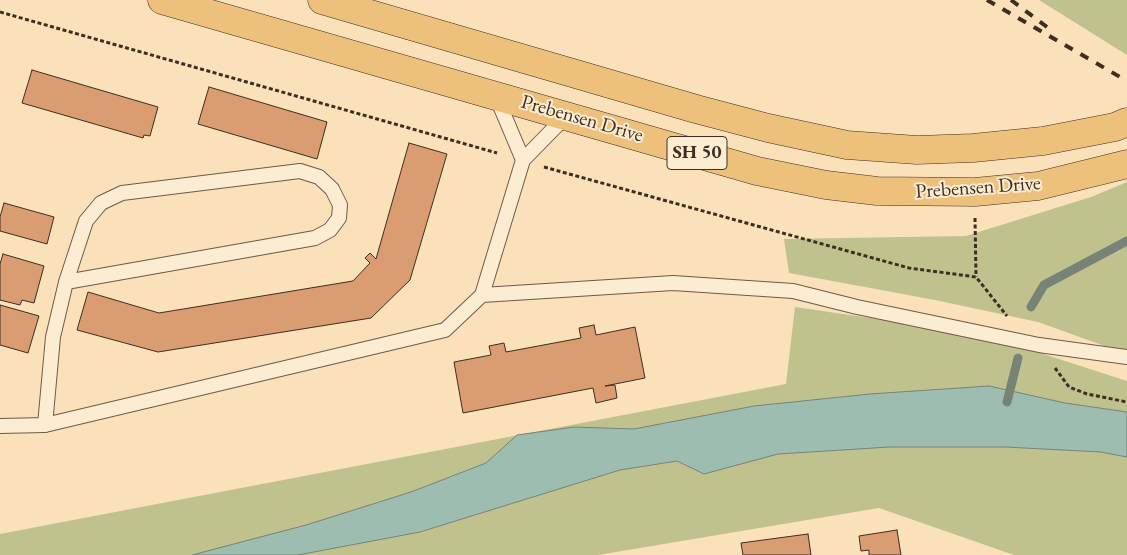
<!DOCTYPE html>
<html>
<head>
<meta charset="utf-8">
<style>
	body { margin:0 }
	canvas { display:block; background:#fae1b9 }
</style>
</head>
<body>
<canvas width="1127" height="555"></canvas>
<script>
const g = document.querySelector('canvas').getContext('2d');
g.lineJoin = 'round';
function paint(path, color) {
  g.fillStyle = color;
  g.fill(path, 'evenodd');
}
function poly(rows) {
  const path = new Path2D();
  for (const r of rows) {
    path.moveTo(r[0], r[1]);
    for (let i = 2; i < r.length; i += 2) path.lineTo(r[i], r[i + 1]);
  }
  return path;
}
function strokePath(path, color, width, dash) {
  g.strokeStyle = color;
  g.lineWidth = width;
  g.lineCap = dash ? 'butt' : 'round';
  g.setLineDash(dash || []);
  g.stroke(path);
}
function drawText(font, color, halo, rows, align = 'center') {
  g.font = font + ' "EB Garamond",serif';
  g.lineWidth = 4;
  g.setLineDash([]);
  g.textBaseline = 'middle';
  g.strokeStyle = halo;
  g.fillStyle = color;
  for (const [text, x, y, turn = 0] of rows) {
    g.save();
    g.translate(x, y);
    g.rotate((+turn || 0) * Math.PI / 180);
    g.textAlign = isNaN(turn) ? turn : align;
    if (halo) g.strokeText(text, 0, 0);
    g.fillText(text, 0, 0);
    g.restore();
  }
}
paint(poly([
	[1039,0,1127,0,1127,55],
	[1127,182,1127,354,1038,322,935,300,789,273,784,239,966,236,1091,197],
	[795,307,898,322,1025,348,1127,381,1127,555,1014,555,879,508,598,555,0,555,0,534,786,384]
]), '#c0c28e');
const water = poly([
	[989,386,1065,403,1127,412,1127,457,1101,452,1005,447,890,447,778,454,704,474,677,461,620,470,420,532,298,555,192,555,306,525,411,492,486,463,517,435,574,427,634,429,754,406,870,394,989,386]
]);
paint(water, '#9ebdb1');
strokePath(water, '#788378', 1);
strokePath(poly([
	[1031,307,1044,285,1127,241],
	[1007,402,1018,358]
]), '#788378', 9);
const building = poly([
	[32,70,158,107,150,136,144,135,143,138,22,103,32,70],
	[209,87,327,122,317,159,198,124,209,87],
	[409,143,447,154,410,280,371,318,158,352,77,330,88,292,159,313,353,281,370,263,365,258,370,253,376,259,409,143],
	[4,203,54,217,47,244,0,231,0,217,4,203],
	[3,254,44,266,34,303,22,300,20,305,0,300,0,264,3,254],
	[0,305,39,316,28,353,0,345,0,305],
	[594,325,596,335,635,327,645,378,605,386,615,385,617,398,596,403,593,388,463,413,454,362,491,355,489,346,504,343,506,352,581,338,579,328,594,325],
	[897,530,901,555,869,555,869,550,861,551,859,536,897,530],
	[808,534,811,555,743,555,741,543,808,534]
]);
paint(building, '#da9c71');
strokePath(building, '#3f2d22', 1);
const lane = poly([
	[496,96,523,160],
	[482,295,673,283,793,291,857,307,1039,345,1127,357],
	[45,425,53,337,66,282,86,221,101,203,122,193,300,171,319,177,332,189,340,205,339,218,330,230,315,238,66,282],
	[0,426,45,425,445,330,482,295,523,160,567,115]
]);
const primary = poly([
	[162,0,757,171,826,185,877,191,975,192,1038,186,1127,164],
	[322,0,696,109,768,128,847,145,917,150,973,148,1043,141,1115,127,1127,122]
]);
strokePath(lane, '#6e5a48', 16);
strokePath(primary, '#3f2d22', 29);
strokePath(poly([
	[0,12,497,153],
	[544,167,909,268,976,277,1007,316],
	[975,218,976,277],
	[1055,368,1069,387,1087,394,1127,402]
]), '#3f2d22', 3, [4, 2.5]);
strokePath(lane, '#fcecd2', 14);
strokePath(primary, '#edc07c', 28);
strokePath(poly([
	[987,0,1127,81],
	[1011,0,1051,30]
]), '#3f2d22', 4, [9, 9]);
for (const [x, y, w] of [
	[697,153,60]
]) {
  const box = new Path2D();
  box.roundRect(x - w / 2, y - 16.5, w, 33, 4);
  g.fillStyle = '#fcecd2';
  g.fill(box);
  strokePath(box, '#3f2d22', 1);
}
drawText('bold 19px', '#3f2d22', null, [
	["SH 50",697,153]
]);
drawText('20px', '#3f2d22', '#fcecd2', [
	["Prebensen Drive",582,119,16],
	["Prebensen Drive",978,188,-4]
]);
</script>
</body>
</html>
